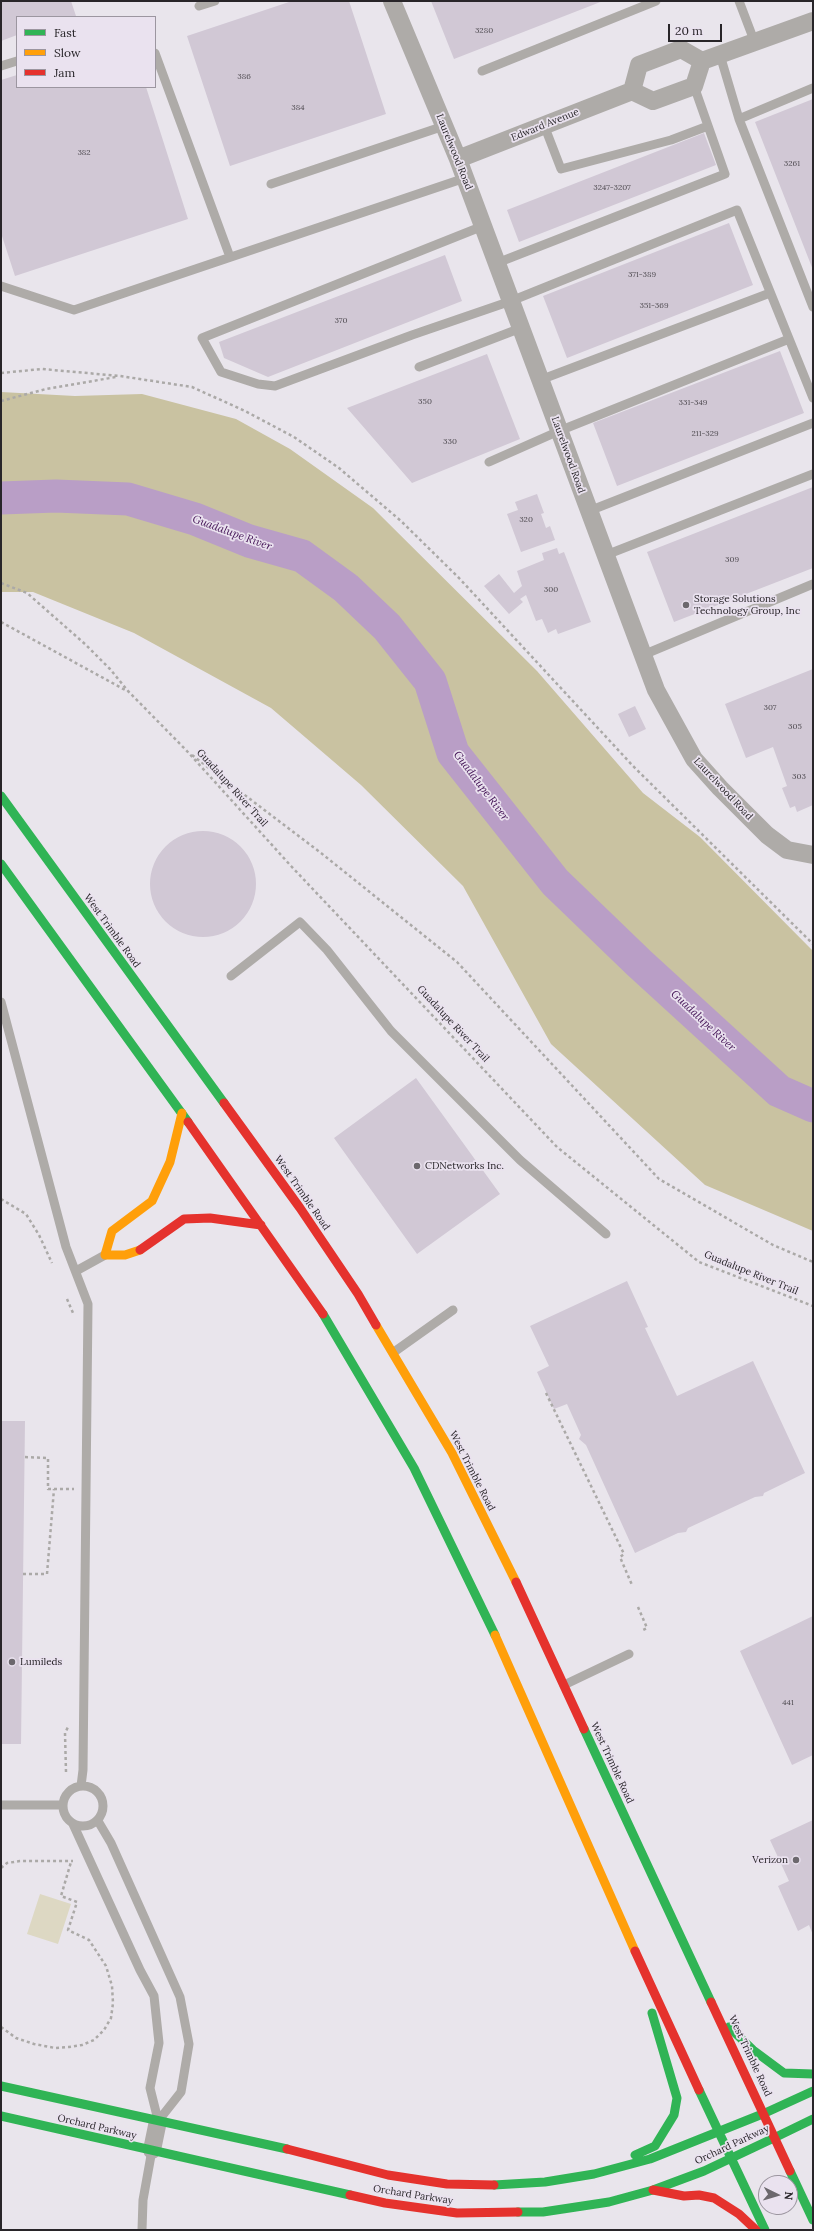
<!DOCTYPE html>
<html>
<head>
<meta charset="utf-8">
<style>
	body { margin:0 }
	#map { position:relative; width:814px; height:2231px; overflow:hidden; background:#e9e5ec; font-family:Lora,serif }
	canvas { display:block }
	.frame { position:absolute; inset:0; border:2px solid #282529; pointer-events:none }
	.legend { position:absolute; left:16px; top:16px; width:140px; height:72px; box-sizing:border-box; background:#eae2ef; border:1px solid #9c96a0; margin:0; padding:5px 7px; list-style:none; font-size:12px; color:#282529 }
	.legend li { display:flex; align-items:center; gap:8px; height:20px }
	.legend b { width:20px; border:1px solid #9c96a0 }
	.north { position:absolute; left:758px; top:2175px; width:40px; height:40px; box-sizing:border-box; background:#eae2ef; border:1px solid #9c96a0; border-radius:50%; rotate:95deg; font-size:11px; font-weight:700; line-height:16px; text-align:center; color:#282529 }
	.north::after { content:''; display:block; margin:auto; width:14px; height:18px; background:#6c686d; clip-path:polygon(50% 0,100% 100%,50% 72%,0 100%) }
	.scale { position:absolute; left:668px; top:24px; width:54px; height:18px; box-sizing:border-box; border:2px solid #282529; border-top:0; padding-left:5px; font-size:12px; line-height:14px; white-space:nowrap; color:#282529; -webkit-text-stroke:3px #eae2ef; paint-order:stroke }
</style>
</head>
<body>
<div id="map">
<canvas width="814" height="2231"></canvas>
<div class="frame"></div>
<ul class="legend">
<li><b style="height:5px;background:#30b455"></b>Fast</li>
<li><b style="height:5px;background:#ff9f0a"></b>Slow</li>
<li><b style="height:5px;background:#e5322d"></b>Jam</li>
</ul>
<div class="north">N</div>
<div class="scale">20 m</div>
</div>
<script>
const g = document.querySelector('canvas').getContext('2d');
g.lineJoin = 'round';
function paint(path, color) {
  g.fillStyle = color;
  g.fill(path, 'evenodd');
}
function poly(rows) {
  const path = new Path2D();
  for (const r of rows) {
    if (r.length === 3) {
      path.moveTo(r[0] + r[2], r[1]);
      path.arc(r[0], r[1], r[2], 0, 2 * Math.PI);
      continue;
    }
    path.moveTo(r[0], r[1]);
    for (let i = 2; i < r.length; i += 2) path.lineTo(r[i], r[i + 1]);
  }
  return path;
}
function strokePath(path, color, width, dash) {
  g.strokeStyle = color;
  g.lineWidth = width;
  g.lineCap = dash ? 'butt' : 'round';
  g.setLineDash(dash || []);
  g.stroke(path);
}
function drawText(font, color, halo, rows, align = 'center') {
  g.font = font + ' Lora,serif';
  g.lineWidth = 3.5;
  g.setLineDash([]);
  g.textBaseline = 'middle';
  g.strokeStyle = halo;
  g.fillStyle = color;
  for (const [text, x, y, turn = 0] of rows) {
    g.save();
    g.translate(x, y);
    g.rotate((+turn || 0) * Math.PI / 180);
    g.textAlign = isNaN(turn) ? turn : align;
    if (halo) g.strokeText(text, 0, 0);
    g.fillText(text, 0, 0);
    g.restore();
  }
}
paint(poly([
	[40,1894,71,1904,58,1944,27,1934]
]), '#ddd8c3');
paint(poly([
	[1,392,75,396,142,394,236,419,290,449,373,508,537,671,643,793,700,837,813,951,813,1231,705,1185,551,1044,463,886,361,785,271,708,134,633,33,592,1,592]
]), '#c9c2a1');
strokePath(poly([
	[1,498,56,496,128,499,195,519,249,541,302,556,346,588,387,627,430,681,453,753,555,882,639,963,779,1091,813,1106]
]), '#b99ec6', 33);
paint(poly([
	[1,1,71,1,76,16,17,17,17,35,1,41],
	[292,1,349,1,386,114,230,166,187,36],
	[431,1,603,1,454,59],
	[17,75,17,87,146,87,188,219,15,276,1,233,1,80],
	[813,99,813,270,755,122],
	[704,133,716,165,519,242,507,210],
	[729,223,753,285,567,358,543,296],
	[445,255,462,301,268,377,224,358,219,342],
	[780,351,804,413,617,486,593,423],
	[487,354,520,439,412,483,347,408],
	[813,487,813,568,674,622,647,552],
	[537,494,544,513,541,514,546,528,550,526,555,540,521,552,507,514,518,510,515,502],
	[557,548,559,554,564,552,591,622,558,634,556,629,548,633,542,619,536,621,526,595,520,599,523,602,509,614,484,586,499,574,514,593,522,586,517,571,544,560,542,553],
	[813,669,813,805,797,812,795,806,790,808,782,788,787,786,773,747,746,758,725,704],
	[635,706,646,729,629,737,618,714],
	[203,884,53],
	[416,1078,500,1194,417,1254,334,1138],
	[627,1281,648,1327,645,1328,677,1396,753,1361,805,1473,764,1493,763,1496,755,1497,688,1528,686,1532,678,1533,635,1553,586,1445,579,1439,581,1435,567,1404,554,1409,537,1372,549,1366,530,1326],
	[1,1421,25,1421,21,1744,1,1744],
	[813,1616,813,1755,792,1765,740,1651],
	[813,1820,813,1935,809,1925,798,1931,778,1886,789,1881,770,1840]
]), '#d1c8d5');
strokePath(poly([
	[1,373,42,369,120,376,192,387,245,411,294,437,339,468,401,521,459,578,633,766,813,944],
	[1,401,46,389,116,377],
	[1,583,27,593,85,644,110,669,128,691,186,750,291,866,557,1147,699,1262,813,1306],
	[1,622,127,691],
	[192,755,321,853,457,962,659,1179,773,1245,813,1262],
	[1,1199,26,1214,39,1235,52,1263],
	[67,1299,73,1313],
	[546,1393,624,1554,620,1557,632,1585],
	[25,1457,48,1458,48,1489,74,1489],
	[23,1574,47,1574,54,1489],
	[638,1607,647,1628,643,1630],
	[66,1772,65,1733,69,1725],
	[1,1868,7,1863,20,1861,73,1861],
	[1,2027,16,2038,34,2044,55,2048,69,2047,82,2045,94,2040,104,2030,111,2018,113,2003,112,1986,106,1966,89,1940,68,1930,77,1902,61,1896,71,1862]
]), '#aba9a7', 2.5, [3, 3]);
strokePath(poly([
	[739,1,755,43],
	[199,6,215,1],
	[155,53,230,257],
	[720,55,739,119,813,307],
	[1,66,17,61],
	[482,71,656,1],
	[739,119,813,88],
	[544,125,561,169,671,140,708,126],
	[271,184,444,126],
	[483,226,202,338,221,372,258,384,275,386,412,335,511,301,737,210,813,398],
	[497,263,725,174,694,86],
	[1,286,74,310,465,178],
	[419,367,521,328],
	[540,380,770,293],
	[489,462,559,431,789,339],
	[589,511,813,423],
	[606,555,813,474],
	[643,655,813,584],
	[231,976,300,922,327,950,391,1031,520,1160,606,1234],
	[1,1002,66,1247,88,1304,83,1770,81,1786],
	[76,1271,105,1255],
	[394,1352,453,1310],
	[564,1685,629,1654],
	[83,1806,20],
	[1,1805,63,1805],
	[98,1821,111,1843,180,1997,189,2044,181,2092,159,2120],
	[73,1824,140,1970,154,1996,159,2043,150,2088,158,2120],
	[142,2230,143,2200,152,2150]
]), '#aeaba8', 9);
strokePath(poly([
	[392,1,458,159,656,690,694,759,720,788,767,835,787,850,813,855],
	[632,91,639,65,681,49,702,61,813,21],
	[458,159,632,91,653,101,694,86,702,61],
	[152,2150,158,2121]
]), '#aeaba8', 18);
strokePath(poly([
	[1,796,224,1103],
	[1,864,188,1122],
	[323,1314,414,1468,495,1635],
	[584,1729,711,2002],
	[729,2027,753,2050,784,2073,813,2074],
	[1,2086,287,2149],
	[699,2090,765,2230],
	[765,2113,813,2091],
	[1,2116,350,2195],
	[776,2137,813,2119],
	[635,2155,655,2146,674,2115,677,2098,652,2013],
	[790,2171,813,2220],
	[494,2185,545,2182,594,2174,650,2159,765,2113],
	[518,2212,543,2212,609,2202,653,2190,704,2171,776,2137]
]), '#30b455', 9);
strokePath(poly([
	[140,1250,125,1255,105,1255,112,1231,152,1201,170,1162,182,1113],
	[376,1325,452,1453,516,1582],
	[495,1635,635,1951]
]), '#ff9f0a', 9);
strokePath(poly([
	[224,1103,300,1208,358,1294,376,1325],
	[188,1122,323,1314],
	[140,1250,184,1219,210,1218,261,1225],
	[516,1582,584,1729],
	[635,1951,699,2090],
	[711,2002,790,2171],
	[287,2149,388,2175,447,2184,494,2185],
	[653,2190,684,2196,699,2195,714,2198,739,2214,756,2230],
	[350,2195,385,2203,457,2213,518,2212]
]), '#e5322d', 9);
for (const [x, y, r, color] of [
	[686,605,4,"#6c686d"],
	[417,1166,4,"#6c686d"],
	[12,1662,4,"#6c686d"],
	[796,1860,4,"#6c686d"]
]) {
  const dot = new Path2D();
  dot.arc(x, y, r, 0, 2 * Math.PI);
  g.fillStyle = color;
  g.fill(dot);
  strokePath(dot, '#eae2ef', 1.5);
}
drawText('8px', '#524e54', null, [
	["3280",484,31],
	["386",244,77],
	["384",298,108],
	["382",84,153],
	["3261",792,164],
	["3247-3207",612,188],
	["371-389",642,275],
	["351-369",654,306],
	["370",341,321],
	["350",425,402],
	["331-349",693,403],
	["211-329",705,434],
	["330",450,442],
	["320",526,520],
	["309",732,560],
	["300",551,590],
	["307",770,708],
	["305",795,727],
	["303",799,777],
	["441",788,1703]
]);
drawText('10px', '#282529', '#eae2ef', [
	["Edward Avenue",545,125,-22],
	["Laurelwood Road",454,152,68],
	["Laurelwood Road",568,455,70],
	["Guadalupe River Trail",232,788,48],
	["Laurelwood Road",723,789,47],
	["West Trimble Road",112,931,54],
	["Guadalupe River Trail",453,1024,47],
	["West Trimble Road",302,1193,55],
	["Guadalupe River Trail",751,1273,22],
	["West Trimble Road",472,1471,63],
	["West Trimble Road",612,1763,65],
	["West Trimble Road",750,2056,65],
	["Orchard Parkway",97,2127,13],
	["Orchard Parkway",732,2145,-25],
	["Orchard Parkway",413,2195,9]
]);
drawText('10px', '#282529', '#eae2ef', [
	["Storage Solutions",694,599],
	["Technology Group, Inc",694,611],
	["CDNetworks Inc.",425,1166],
	["Lumileds",20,1662],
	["Verizon",788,1860,"right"]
], 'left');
drawText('italic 11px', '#421255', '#eae2ef', [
	["Guadalupe River",232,533,20],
	["Guadalupe River",481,786,53],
	["Guadalupe River",703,1021,43]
]);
</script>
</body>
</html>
